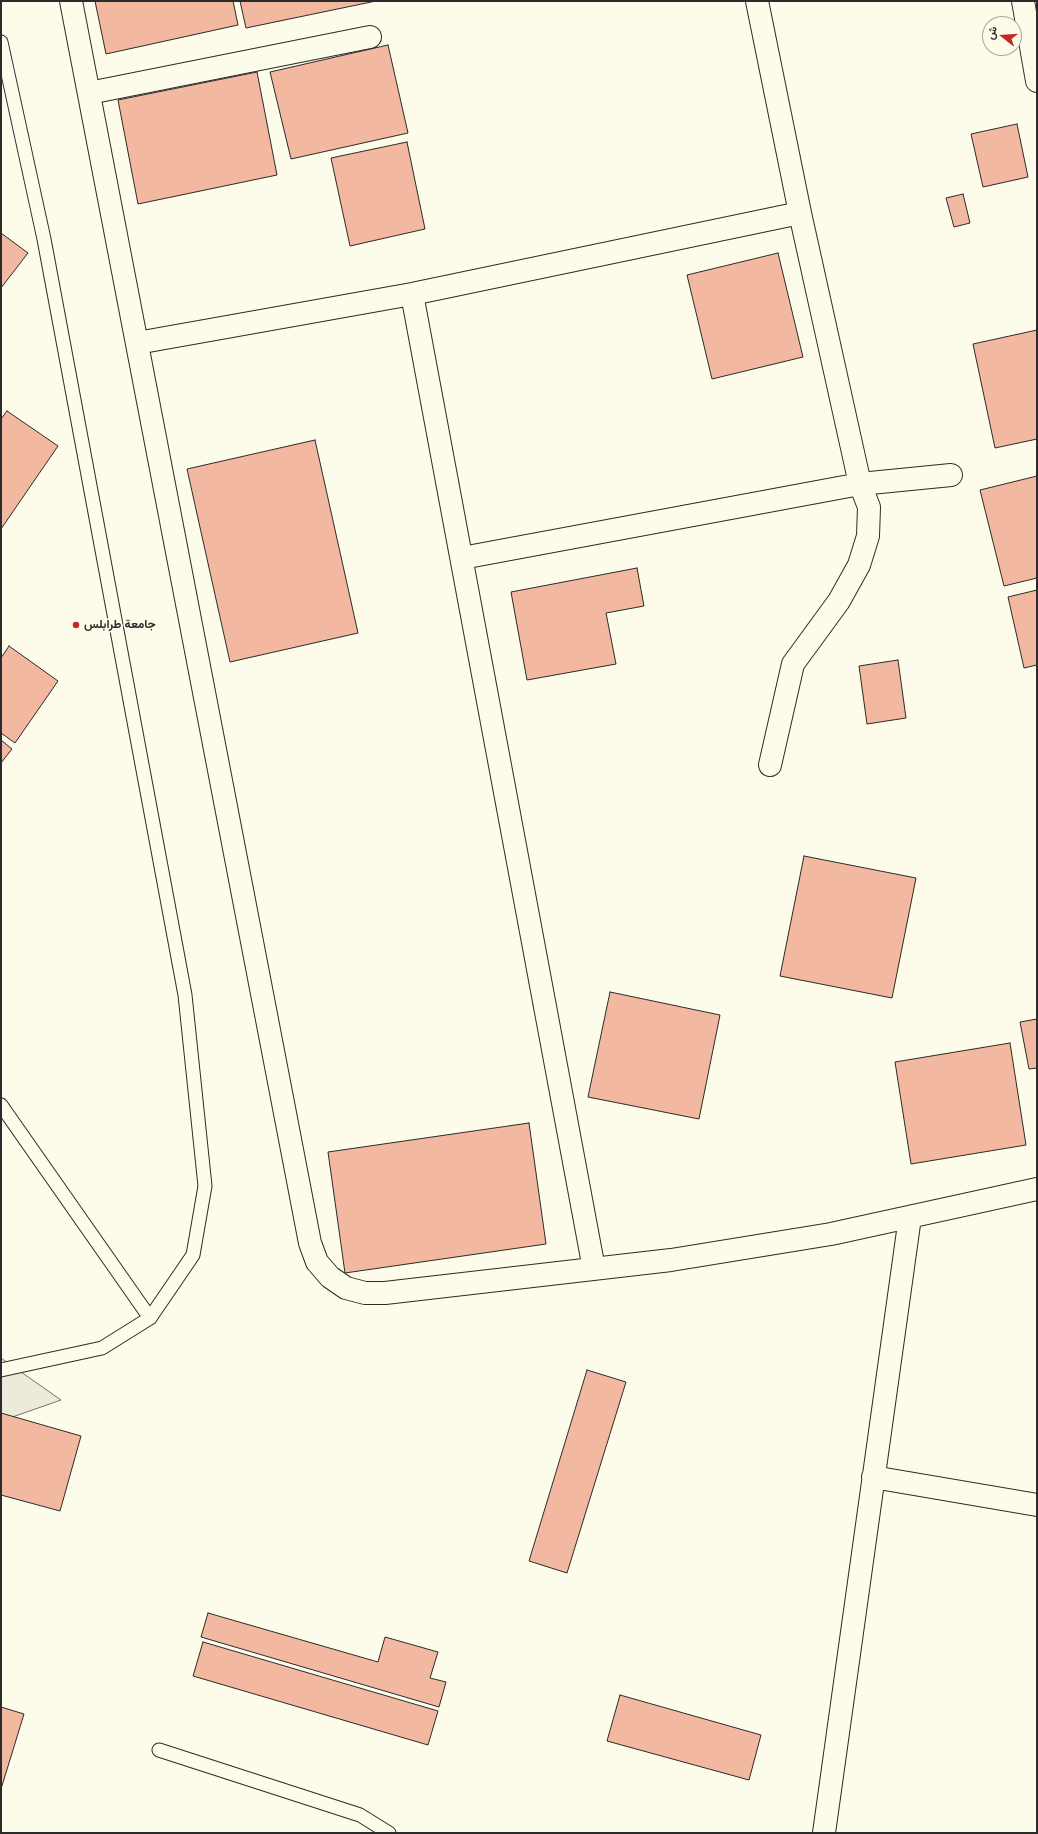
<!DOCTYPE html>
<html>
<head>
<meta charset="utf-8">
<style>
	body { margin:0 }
	#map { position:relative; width:1038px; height:1834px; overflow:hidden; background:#fdfbea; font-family:"Noto Sans",Vazirmatn,sans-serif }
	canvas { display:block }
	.frame { position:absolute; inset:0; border:2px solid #2b2b2b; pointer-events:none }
	.north { position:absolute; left:982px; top:16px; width:40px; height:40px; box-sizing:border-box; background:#fdfbea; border:1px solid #a9a89e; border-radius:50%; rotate:287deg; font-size:11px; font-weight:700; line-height:16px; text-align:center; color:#2b2b2b }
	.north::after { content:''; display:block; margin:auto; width:14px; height:18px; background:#c62828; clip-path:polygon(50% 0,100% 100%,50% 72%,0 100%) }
</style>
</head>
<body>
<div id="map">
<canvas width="1038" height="1834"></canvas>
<div class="frame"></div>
<div class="north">ش</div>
</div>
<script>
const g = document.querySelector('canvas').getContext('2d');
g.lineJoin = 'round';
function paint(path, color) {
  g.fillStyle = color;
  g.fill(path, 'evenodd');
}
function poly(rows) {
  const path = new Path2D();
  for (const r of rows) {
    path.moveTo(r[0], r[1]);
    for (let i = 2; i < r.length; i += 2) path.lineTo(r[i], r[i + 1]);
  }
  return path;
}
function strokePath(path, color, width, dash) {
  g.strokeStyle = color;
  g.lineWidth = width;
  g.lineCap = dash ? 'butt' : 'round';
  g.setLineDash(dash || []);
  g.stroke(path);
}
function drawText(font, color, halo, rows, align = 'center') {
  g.font = font + ' "Noto Sans",Vazirmatn,sans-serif';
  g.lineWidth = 3;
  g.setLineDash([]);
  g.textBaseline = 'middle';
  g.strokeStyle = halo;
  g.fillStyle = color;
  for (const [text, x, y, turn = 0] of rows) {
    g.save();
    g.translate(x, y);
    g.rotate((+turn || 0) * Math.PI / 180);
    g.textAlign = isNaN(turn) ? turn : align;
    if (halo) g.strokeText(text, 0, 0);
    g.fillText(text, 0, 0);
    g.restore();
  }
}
const green = poly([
	[1,1358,61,1400,1,1421,1,1358]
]);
paint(green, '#ecebdb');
strokePath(green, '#74746e', 1);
const building = poly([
	[95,1,233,1,238,25,106,54,95,1],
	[240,1,376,1,246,28,240,1],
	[388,45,408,133,291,159,270,72,388,45],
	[257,72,277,175,138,204,118,100,257,72],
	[1017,124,1028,177,983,187,971,134,1017,124],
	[407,142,425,229,350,246,331,158,407,142],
	[963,194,970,223,954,227,946,198,963,194],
	[1,233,28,253,1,288,1,233],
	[778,253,803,357,712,379,687,275,778,253],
	[1037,330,1037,439,995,448,973,344,1037,330],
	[7,411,58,446,1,529,1,419,7,411],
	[315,440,358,633,230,662,187,469,315,440],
	[1037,476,1037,578,1004,586,980,490,1037,476],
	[637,568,644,606,606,613,616,664,527,680,511,592,637,568],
	[1037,590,1037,665,1024,668,1008,597,1037,590],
	[9,646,58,681,15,743,1,733,1,658,9,646],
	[898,660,906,718,867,724,859,666,898,660],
	[1,740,12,749,1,763,1,740],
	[804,856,916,878,892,998,780,976,804,856],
	[610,992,720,1015,699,1119,588,1097,610,992],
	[1037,1019,1037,1068,1029,1069,1020,1022,1037,1019],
	[1010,1043,1026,1145,911,1164,895,1062,1010,1043],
	[529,1123,546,1244,345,1273,328,1152,529,1123],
	[587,1370,626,1382,567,1573,529,1561,587,1370],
	[1,1413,81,1436,60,1511,1,1495,1,1413],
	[208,1613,378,1662,385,1637,438,1652,430,1678,446,1682,439,1707,201,1637,208,1613],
	[203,1642,438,1711,428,1745,193,1676,203,1642],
	[620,1695,761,1735,749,1780,607,1741,620,1695],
	[1,1707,24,1714,1,1789,1,1707]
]);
paint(building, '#f2b8a0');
strokePath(building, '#2b2b2b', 1);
const service = poly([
	[1,42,44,239,185,995,205,1186,193,1255,150,1318,102,1348,1,1370],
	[1,1105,150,1318],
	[159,1750,360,1815,389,1833]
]);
const minor = poly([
	[71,1,310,1243,317,1262,330,1277,346,1288,365,1293,385,1293,671,1260,831,1234,1037,1189],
	[757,1,800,213,860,484,869,507,868,536,859,565,839,601,793,664,770,765],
	[1023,1,1037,81],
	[89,93,370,37],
	[412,294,594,1269],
	[137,343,412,294,800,213],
	[462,558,860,484,951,475],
	[873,1477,1037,1505],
	[824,1833,910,1217]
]);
strokePath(service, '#2b2b2b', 15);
strokePath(minor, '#2b2b2b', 24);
strokePath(service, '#fdfbea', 13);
strokePath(minor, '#fdfbea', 22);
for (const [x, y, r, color] of [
	[76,625,4,"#c62828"]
]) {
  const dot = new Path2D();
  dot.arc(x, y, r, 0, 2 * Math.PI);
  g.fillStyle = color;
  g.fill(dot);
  strokePath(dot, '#fdfbea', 1.5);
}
drawText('bold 12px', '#2b2b2b', '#fdfbea', [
	["جامعة طرابلس",84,625]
], 'left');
</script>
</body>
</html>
